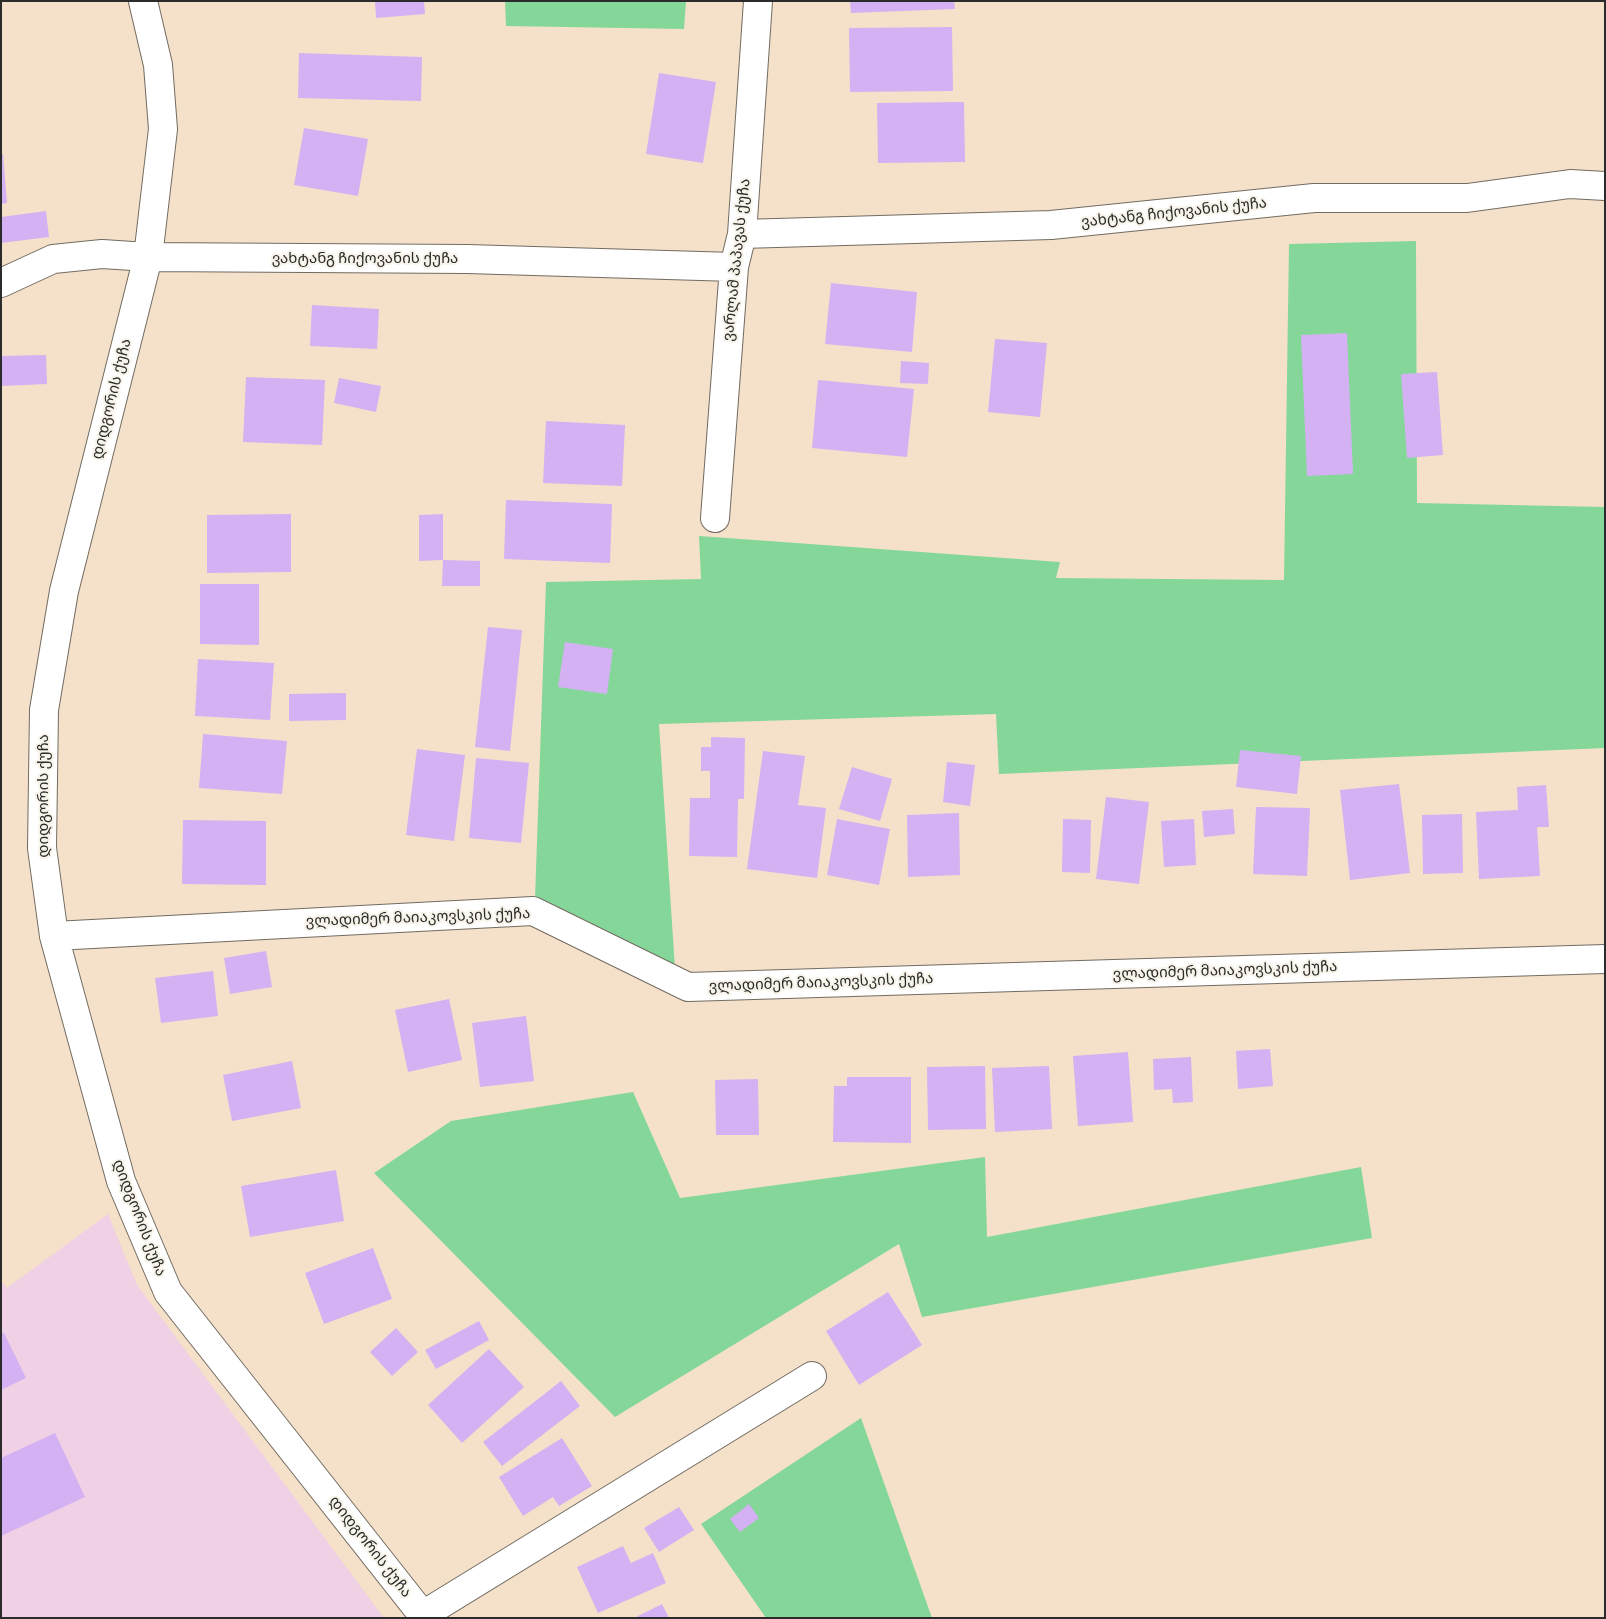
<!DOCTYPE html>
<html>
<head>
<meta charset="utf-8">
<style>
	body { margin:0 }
	#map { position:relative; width:1606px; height:1619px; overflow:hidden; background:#f5e1c9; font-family:"Patrick Hand",sans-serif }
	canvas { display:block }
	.frame { position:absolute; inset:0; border:2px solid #2b2b2b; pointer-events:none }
</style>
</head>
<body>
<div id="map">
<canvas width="1606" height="1619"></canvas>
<div class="frame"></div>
</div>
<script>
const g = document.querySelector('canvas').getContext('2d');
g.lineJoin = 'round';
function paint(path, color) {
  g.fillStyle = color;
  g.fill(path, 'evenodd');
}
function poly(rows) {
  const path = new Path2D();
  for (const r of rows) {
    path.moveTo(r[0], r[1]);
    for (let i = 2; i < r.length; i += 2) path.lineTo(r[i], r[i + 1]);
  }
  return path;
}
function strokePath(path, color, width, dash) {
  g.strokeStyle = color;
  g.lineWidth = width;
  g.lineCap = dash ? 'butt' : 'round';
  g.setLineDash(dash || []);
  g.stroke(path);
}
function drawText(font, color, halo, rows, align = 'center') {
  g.font = font + ' "Patrick Hand","Noto Sans Georgian",sans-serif';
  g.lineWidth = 4;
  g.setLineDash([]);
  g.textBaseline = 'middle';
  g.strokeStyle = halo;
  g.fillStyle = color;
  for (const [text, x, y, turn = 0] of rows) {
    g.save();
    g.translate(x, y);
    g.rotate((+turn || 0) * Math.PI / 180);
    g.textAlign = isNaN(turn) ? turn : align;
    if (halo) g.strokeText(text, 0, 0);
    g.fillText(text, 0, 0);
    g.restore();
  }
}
paint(poly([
	[108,1214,137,1285,384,1618,1,1618,1,1281,7,1288]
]), '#f0d0e4');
paint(poly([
	[505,1,686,1,684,29,506,26],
	[1416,241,1417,503,1605,507,1605,748,999,774,996,714,659,724,675,969,535,899,546,582,701,579,699,536,1060,562,1056,578,1284,580,1289,244],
	[633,1092,680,1198,985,1157,987,1237,1361,1167,1372,1238,922,1317,899,1244,615,1417,374,1173,451,1121],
	[861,1418,932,1618,766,1618,701,1524]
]), '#84d799');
paint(poly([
	[375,1,424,1,425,14,376,18],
	[850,1,954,1,955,9,851,13],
	[952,27,953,91,850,92,849,28],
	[299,53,422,57,421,101,298,98],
	[659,73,716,82,703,163,646,154],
	[964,102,965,162,878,163,877,103],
	[304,128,368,139,358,196,294,185],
	[1,154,3,154,7,203,1,204],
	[46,211,49,237,1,243,1,217],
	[831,283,917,292,912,352,825,344],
	[312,305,379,309,377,349,310,346],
	[1347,333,1353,474,1307,476,1301,335],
	[995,339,1047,343,1040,417,988,412],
	[46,355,47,384,1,386,1,356],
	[901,361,929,363,928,384,900,383],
	[1437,372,1443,455,1407,458,1401,374],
	[246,377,325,380,322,445,243,442],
	[339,378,381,386,376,412,334,403],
	[818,380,914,389,907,457,812,448],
	[546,421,625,425,622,486,543,483],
	[506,500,612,504,610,563,504,559],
	[291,514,291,572,207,573,207,515],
	[443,514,443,560,419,561,419,515],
	[443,560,480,561,480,586,442,586],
	[200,584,259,584,259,645,200,644],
	[488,627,522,630,510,751,475,747],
	[565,642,613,649,607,694,558,687],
	[198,659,274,663,270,720,195,716],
	[346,693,346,720,289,721,289,694],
	[203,734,287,741,282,794,199,788],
	[711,737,745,738,744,799,738,799,737,857,689,856,690,798,710,798,710,771,701,771,701,747,711,747],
	[417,749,465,755,454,841,406,835],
	[1240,750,1301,756,1297,794,1236,787],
	[763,751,805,756,798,805,826,808,817,878,747,869],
	[476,758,529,763,521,843,469,838],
	[947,762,975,765,970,806,943,802],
	[852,767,892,779,880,821,839,809],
	[1399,784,1410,873,1350,880,1340,790],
	[1546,785,1549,827,1537,827,1540,876,1479,879,1476,812,1518,810,1517,787],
	[1106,797,1149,802,1139,884,1096,879],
	[1256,807,1310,808,1307,876,1253,874],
	[1233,809,1235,834,1204,837,1202,811],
	[959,813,960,875,908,877,907,815],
	[1462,814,1463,873,1423,874,1422,815],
	[837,819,890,829,879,885,827,875],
	[1063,819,1091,820,1090,873,1062,872],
	[1194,819,1196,865,1164,867,1161,821],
	[183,820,266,821,266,885,182,884],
	[266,951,272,987,230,994,224,958],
	[213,971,218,1016,161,1023,155,978],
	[449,999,462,1060,408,1072,395,1010],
	[526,1016,534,1081,480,1087,472,1023],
	[1270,1049,1273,1086,1238,1089,1236,1051],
	[1128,1052,1133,1122,1078,1126,1073,1056],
	[1191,1057,1193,1102,1173,1103,1172,1089,1154,1090,1153,1059],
	[292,1061,301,1108,232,1121,223,1075],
	[985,1066,986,1129,928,1130,927,1067],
	[1049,1066,1052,1129,995,1132,992,1068],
	[847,1077,911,1077,911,1143,833,1142,834,1086,847,1086],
	[758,1079,759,1135,716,1135,715,1080],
	[336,1170,344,1221,250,1237,241,1186],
	[373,1248,392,1299,324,1324,305,1273],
	[888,1292,922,1345,859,1385,826,1331],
	[479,1321,489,1340,436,1369,425,1350],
	[396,1328,418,1352,392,1376,370,1352],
	[4,1333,26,1378,1,1390,1,1334],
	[489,1349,524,1387,462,1443,428,1405],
	[561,1381,580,1406,502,1466,483,1442],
	[55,1433,85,1497,1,1536,1,1458],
	[562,1438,592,1486,559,1506,553,1497,523,1516,499,1477],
	[749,1504,759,1518,740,1532,730,1519],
	[679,1507,694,1530,659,1552,644,1528],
	[623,1546,631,1563,653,1553,666,1583,598,1613,577,1567],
	[662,1604,669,1618,634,1618]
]), '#d3b1f3');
const minor = poly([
	[143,1,158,65,163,129,148,257,64,591,44,710,42,848,54,936,121,1181,168,1292,425,1618],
	[742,234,1051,225,1314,198,1467,198,1570,184,1605,186],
	[1,283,53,259,102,254,148,257,467,259,734,267],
	[715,518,734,267,742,234,758,1],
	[54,936,533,911,688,987,1605,959],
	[423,1615,812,1376]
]);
strokePath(minor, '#726b62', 30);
strokePath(minor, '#fff', 28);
drawText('15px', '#2b2b2b', '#f7f3e8', [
	["ვახტანგ ჩიქოვანის ქუჩა",1174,213,-6],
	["ვახტანგ ჩიქოვანის ქუჩა",365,259],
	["ვარლამ პაპავას ქუჩა",737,260,-84],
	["დიდგორის ქუჩა",112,399,-76],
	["დიდგორის ქუჩა",44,796,-90],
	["ვლადიმერ მაიაკოვსკის ქუჩა",418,918,-2],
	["ვლადიმერ მაიაკოვსკის ქუჩა",1225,971,-2],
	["ვლადიმერ მაიაკოვსკის ქუჩა",821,983,-2],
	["დიდგორის ქუჩა",139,1218,69],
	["დიდგორის ქუჩა",370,1547,52]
]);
</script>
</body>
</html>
